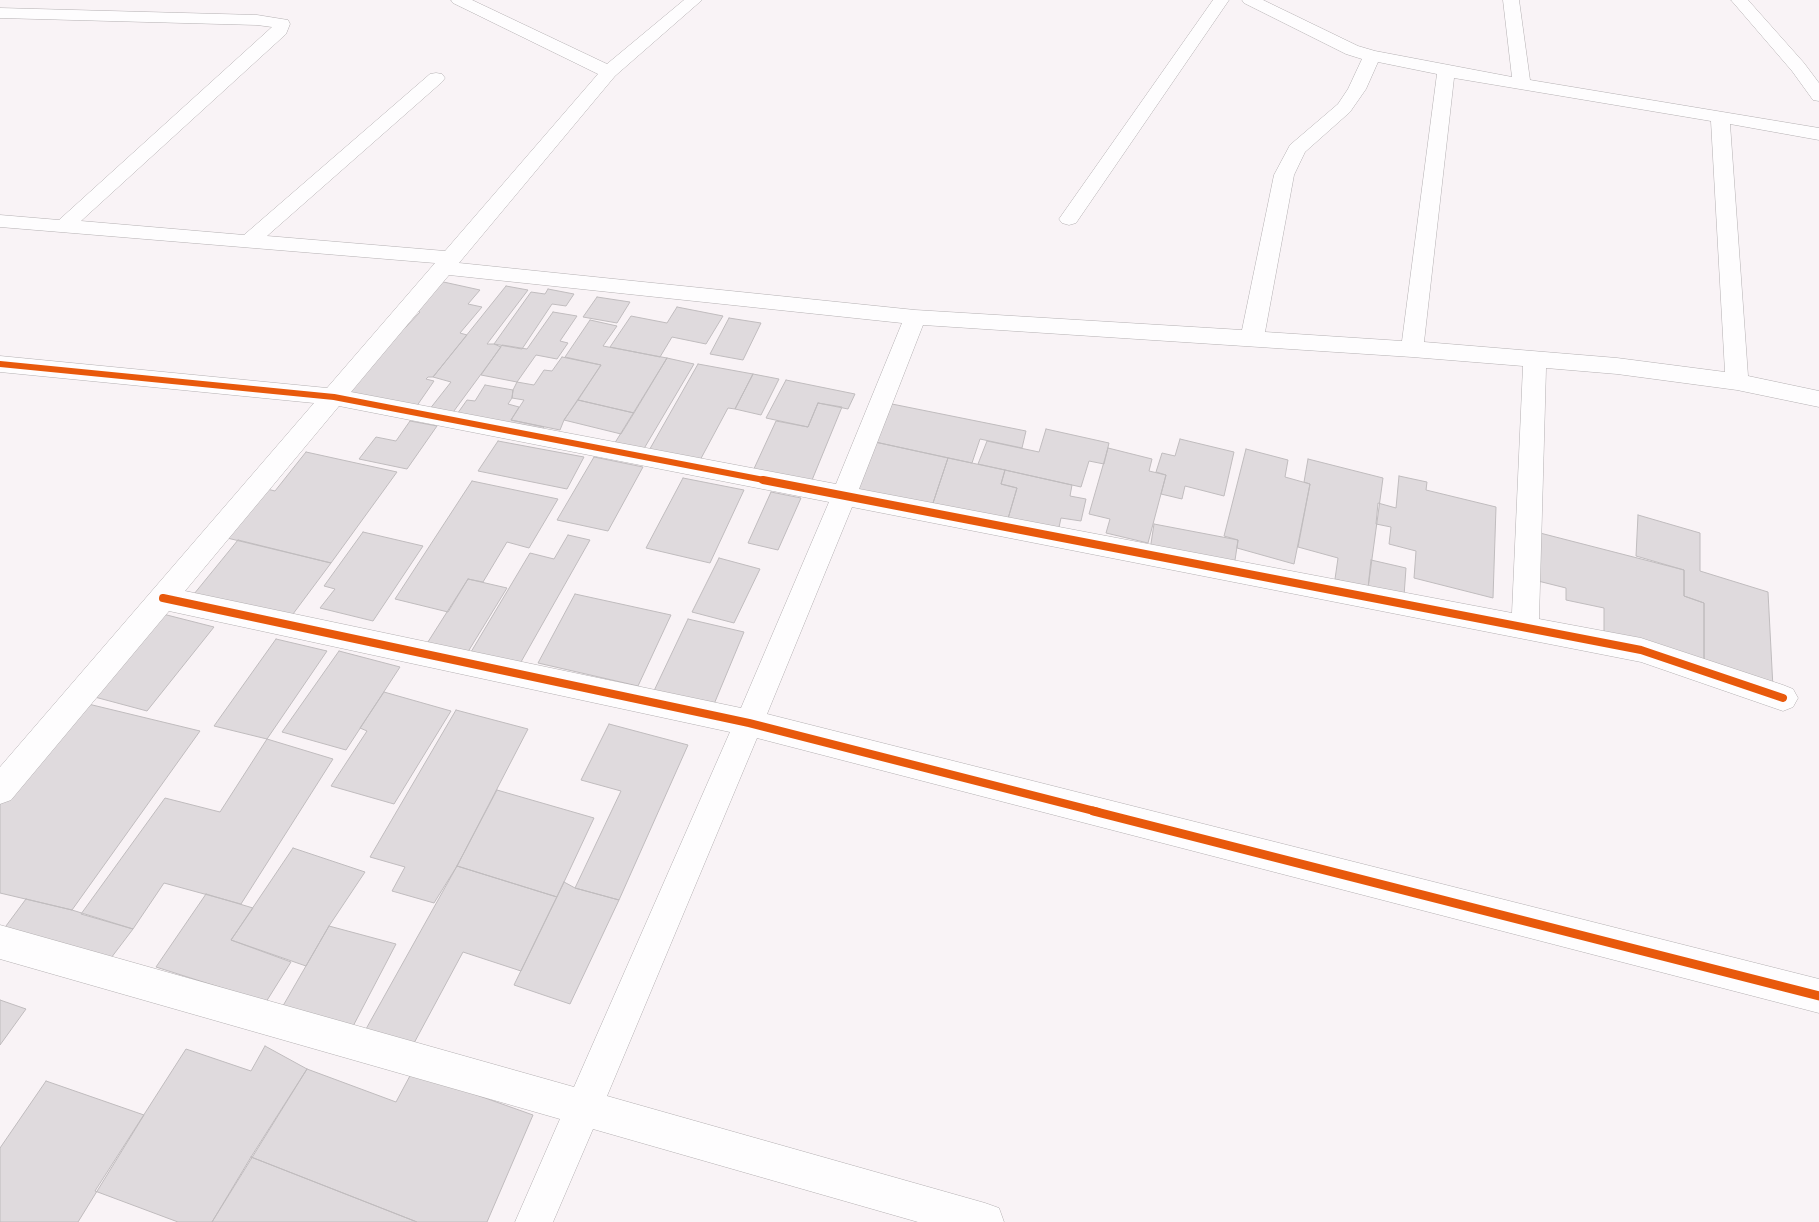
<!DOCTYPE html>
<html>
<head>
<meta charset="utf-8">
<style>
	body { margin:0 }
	canvas { display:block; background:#f9f3f6 }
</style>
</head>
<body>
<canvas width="1819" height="1222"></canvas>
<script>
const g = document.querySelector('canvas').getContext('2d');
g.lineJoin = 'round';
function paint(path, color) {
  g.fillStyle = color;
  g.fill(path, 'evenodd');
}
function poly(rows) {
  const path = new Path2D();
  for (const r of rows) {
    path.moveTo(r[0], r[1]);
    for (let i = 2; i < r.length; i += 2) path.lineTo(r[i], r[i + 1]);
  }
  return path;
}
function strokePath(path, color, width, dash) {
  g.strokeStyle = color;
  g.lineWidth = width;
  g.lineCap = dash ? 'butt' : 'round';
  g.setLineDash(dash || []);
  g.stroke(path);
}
const building = poly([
	[439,281,480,290,468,304,482,307,460,333,467,335,433,377,428,377,426,379,434,381,414,410,341,394,399,328,406,327,420,312,414,310,439,281],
	[506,286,528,290,487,344,494,344,501,347,451,415,429,410,451,382,433,377,506,286],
	[548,289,574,294,566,306,552,304,522,349,494,344,531,292,545,294,548,289],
	[597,297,630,302,617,323,583,317,597,297],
	[677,307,723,316,706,344,672,337,660,357,610,347,631,316,667,323,677,307],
	[553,312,577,316,560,341,568,343,557,359,536,355,517,382,481,375,502,345,527,349,553,312],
	[729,318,761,323,743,360,710,354,729,318],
	[590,320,617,326,603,346,667,358,634,413,578,400,601,365,565,357,590,320],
	[562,357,601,365,564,420,560,430,511,420,524,400,512,398,513,390,517,382,534,385,544,370,552,371,562,357],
	[667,358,694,364,642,452,613,446,667,358],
	[698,364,753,374,735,409,728,408,698,464,647,454,698,364],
	[753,374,779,379,761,415,735,409,753,374],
	[786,380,855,394,848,409,818,403,808,427,766,418,786,380],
	[485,385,513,390,512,398,508,404,519,407,511,420,544,427,541,432,455,417,467,400,475,401,485,385],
	[578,400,634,413,621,434,564,420,578,400],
	[818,403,842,407,810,485,752,473,776,421,808,427,818,403],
	[892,404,1026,431,1022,448,980,439,972,463,875,442,892,404],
	[410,421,437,426,407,469,359,459,376,437,396,441,410,421],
	[1046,429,1109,443,1104,464,1089,461,1081,487,978,464,987,441,1039,452,1046,429],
	[1180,439,1234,452,1224,496,1185,486,1182,499,1161,494,1166,475,1156,472,1162,453,1175,456,1180,439],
	[498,441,584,457,567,489,478,471,498,441],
	[875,442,948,458,932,506,855,489,875,442],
	[1108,448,1152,459,1149,471,1166,475,1148,543,1106,533,1110,519,1089,514,1108,448],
	[1246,449,1288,460,1285,477,1310,484,1294,564,1237,548,1238,540,1224,536,1246,449],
	[306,452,397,472,331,563,223,537,263,488,275,491,306,452],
	[594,457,643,467,608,531,557,520,594,457],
	[948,458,1005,470,1001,484,1017,488,1007,522,932,506,948,458],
	[1308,459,1383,478,1368,588,1335,579,1338,558,1298,547,1310,484,1304,482,1308,459],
	[1005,470,1072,485,1070,496,1086,499,1081,521,1061,518,1058,532,1007,522,1017,488,1001,484,1005,470],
	[1399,476,1427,482,1426,490,1496,507,1493,598,1414,578,1416,551,1389,544,1391,527,1376,524,1378,503,1396,508,1399,476],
	[683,478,744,490,710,563,646,548,683,478],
	[472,481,558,499,529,548,507,542,483,582,468,579,448,612,395,599,472,481],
	[771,492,801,498,778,550,748,543,771,492],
	[1638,515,1700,533,1700,571,1768,592,1773,688,1704,666,1704,603,1684,596,1684,570,1636,556,1638,515],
	[1154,524,1238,540,1234,567,1150,550,1154,524],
	[363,532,423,546,373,621,320,608,335,589,324,586,363,532],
	[1540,533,1684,570,1684,596,1704,603,1704,666,1604,636,1604,608,1566,600,1566,588,1538,581,1540,533],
	[568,535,590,540,517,669,468,657,530,553,554,559,568,535],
	[238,540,331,563,290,618,194,594,238,540],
	[719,558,760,569,734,623,692,612,719,558],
	[1371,560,1406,568,1404,596,1368,588,1371,560],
	[468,579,507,588,466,655,426,645,468,579],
	[575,594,671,615,638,686,538,663,575,594],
	[159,613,214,627,147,711,91,696,159,613],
	[688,619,744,632,712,709,652,695,688,619],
	[276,639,327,651,267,739,214,726,276,639],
	[339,651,400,667,346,750,282,732,339,651],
	[384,692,451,711,394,804,331,786,367,731,360,728,384,692],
	[80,702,200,731,72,910,0,893,0,801,80,702],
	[456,710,528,729,457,866,434,903,392,891,405,867,370,857,456,710],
	[609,724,688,745,619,900,575,888,621,791,581,780,609,724],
	[267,739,333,759,241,904,164,883,133,929,81,914,165,798,220,812,267,739],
	[497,790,594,818,557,897,457,866,497,790],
	[293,848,365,872,329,926,306,966,231,940,293,848],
	[457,866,557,897,521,971,463,952,413,1045,366,1029,457,866],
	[564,882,575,888,619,900,570,1004,514,985,564,882],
	[206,894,253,908,231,940,291,962,266,1002,156,967,206,894],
	[26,899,72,910,133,929,111,958,3,930,26,899],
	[329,926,396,944,350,1032,280,1011,329,926],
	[0,1000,26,1009,0,1045,0,1000],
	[265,1046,307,1069,212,1222,178,1222,95,1191,186,1049,251,1071,265,1046],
	[307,1069,396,1102,412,1072,533,1115,487,1222,417,1222,251,1157,307,1069],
	[46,1081,144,1115,78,1222,0,1222,0,1148,46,1081],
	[251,1157,417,1222,212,1222,251,1157]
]);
paint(building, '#dfdadd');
strokePath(building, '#c0bcbe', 1);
const street = poly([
	[451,0,472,0,607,64,684,0,702,0,615,76,459,263,915,310,1242,330,1274,175,1290,145,1338,104,1348,89,1362,59,1346,54,1244,3,1242,0,1263,0,1358,46,1375,51,1512,77,1503,0,1519,0,1530,80,1819,128,1819,140,1730,124,1748,376,1819,391,1819,407,1737,390,1617,374,1546,368,1539,619,1641,638,1783,685,1793,689,1798,698,1793,707,1783,711,1641,662,852,507,767,714,1819,979,1819,1013,757,738,607,1096,985,1203,999,1208,1004,1222,918,1222,593,1129,553,1222,515,1222,560,1119,0,959,0,925,574,1087,730,732,169,611,11,800,0,804,0,767,314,403,0,372,0,356,327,388,435,263,0,227,0,215,59,220,272,27,257,25,0,18,0,8,257,15,288,20,290,24,286,34,81,221,244,235,430,74,436,73,442,74,445,78,442,82,267,236,445,251,598,74,453,3,451,0],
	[1378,62,1437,74,1402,341,1265,332,1294,175,1305,152,1350,112,1366,89,1378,62],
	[1454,78,1711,121,1725,372,1617,358,1424,342,1454,78],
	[449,275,902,323,836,484,351,392,449,275],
	[923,325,1412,357,1523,366,1512,613,859,489,923,325],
	[339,406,829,502,741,708,185,591,339,406],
	[1213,0,1229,0,1076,223,1069,225,1062,223,1059,219,1213,0],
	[1731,0,1748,0,1804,63,1819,83,1819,101,1813,100,1792,71,1731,0]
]);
strokePath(street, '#b4b0b2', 1);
paint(street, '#fefdfe');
strokePath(poly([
	[0,364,334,397,769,481]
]), '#e8590c', 6);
strokePath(poly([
	[763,480,1641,650,1783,698],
	[163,598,749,723,1098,812]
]), '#e8590c', 8);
strokePath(poly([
	[1093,811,1819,996]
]), '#e8590c', 9);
</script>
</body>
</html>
